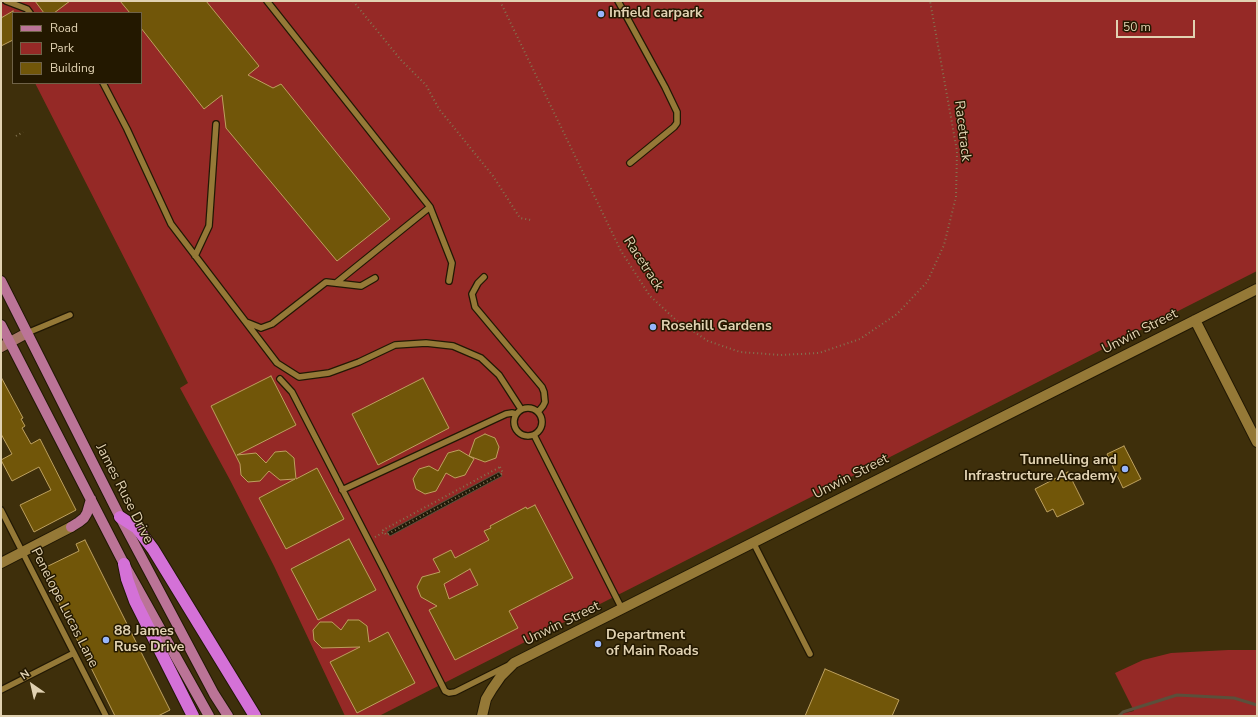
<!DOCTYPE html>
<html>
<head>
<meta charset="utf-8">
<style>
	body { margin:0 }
	#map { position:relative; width:1258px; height:717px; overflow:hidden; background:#3e2f0b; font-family:"Nunito Sans",sans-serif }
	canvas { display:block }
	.frame { position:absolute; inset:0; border:2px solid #e1d2b2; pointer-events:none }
	.legend { position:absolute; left:12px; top:12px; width:130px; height:72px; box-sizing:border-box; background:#231800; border:1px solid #6f6247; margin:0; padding:5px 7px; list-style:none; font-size:12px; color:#e1d2b2 }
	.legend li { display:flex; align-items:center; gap:8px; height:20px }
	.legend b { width:20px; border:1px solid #6f6247 }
	.north { position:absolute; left:12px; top:665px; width:40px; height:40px; -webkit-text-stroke:3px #231800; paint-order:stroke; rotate:326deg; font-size:11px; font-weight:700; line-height:16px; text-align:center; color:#e1d2b2 }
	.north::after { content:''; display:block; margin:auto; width:14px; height:18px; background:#e1d2b2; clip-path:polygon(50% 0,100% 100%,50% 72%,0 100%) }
	.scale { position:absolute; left:1116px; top:20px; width:79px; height:18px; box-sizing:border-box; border:2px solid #e1d2b2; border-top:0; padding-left:5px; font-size:12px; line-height:14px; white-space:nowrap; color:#e1d2b2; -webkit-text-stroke:3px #231800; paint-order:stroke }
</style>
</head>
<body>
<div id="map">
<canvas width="1258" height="717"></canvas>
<div class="frame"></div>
<ul class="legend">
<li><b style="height:5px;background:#bb7497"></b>Road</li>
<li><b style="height:11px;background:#952926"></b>Park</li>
<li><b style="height:11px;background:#715609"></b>Building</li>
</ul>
<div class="north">N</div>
<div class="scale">50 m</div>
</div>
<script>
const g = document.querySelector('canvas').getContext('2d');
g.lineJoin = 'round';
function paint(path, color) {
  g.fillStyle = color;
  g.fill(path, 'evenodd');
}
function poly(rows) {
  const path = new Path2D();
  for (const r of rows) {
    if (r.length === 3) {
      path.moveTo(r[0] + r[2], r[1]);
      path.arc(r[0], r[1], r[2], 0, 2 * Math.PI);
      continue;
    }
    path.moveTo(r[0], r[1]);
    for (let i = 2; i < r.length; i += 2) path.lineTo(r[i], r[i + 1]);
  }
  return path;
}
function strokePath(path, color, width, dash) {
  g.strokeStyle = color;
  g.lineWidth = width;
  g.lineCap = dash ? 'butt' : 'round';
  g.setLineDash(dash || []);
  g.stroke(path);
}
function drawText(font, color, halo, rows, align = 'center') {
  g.font = font + ' "Nunito Sans",sans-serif';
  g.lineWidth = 3;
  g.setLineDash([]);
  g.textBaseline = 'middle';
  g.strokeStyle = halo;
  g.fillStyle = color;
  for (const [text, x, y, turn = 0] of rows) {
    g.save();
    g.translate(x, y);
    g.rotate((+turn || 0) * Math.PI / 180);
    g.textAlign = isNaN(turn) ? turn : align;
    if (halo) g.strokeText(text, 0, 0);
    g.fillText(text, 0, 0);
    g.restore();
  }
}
paint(poly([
	[1,1,1257,1,1257,271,379,716,345,716,274,566,230,480,180,388,188,383,35,83,141,83,141,13,13,13,13,41,1,17],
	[1228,650,1257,650,1257,716,1112,716,1134,711,1115,673,1143,660,1171,653]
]), '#952926');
const water = poly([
	[499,472,502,476,390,536,387,532,499,472]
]);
paint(water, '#201908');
strokePath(water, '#5a503b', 1);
strokePath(poly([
	[1119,716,1123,712,1177,695,1234,698,1257,705]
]), '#5a503b', 3);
const building = poly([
	[35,1,70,1,54,13,44,13,35,1],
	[120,1,206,1,259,66,248,75,273,88,281,84,390,219,337,261,226,128,222,95,204,109,141,28,141,13,130,13,120,1],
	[13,11,13,40,1,46,1,18,13,11],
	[271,376,296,425,237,455,256,453,266,463,275,452,286,451,294,458,296,479,317,468,344,519,286,549,259,498,295,479,280,480,269,471,260,481,248,482,241,475,240,464,211,406,271,376],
	[1,377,23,418,21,419,25,426,22,428,31,444,40,439,76,510,34,532,20,505,51,490,39,467,12,481,1,460,12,454,1,434,1,377],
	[423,378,449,428,378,465,352,414,423,378],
	[485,434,495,438,499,447,496,458,485,462,469,456,474,459,465,475,455,478,446,473,436,491,425,494,416,489,413,479,419,469,429,466,438,471,448,453,459,450,469,456,475,439,485,434],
	[1124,446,1141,479,1123,488,1107,454,1124,446],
	[1068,472,1084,504,1057,517,1053,509,1047,512,1035,489,1068,472],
	[535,505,573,578,509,611,518,628,455,660,429,610,437,606,421,597,417,587,422,577,440,572,433,559,451,550,455,558,489,540,484,531,491,528,490,526,526,507,527,509,535,505],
	[470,569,478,585,449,599,444,584,470,569],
	[349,539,376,590,318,620,291,569,349,539],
	[85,540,170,710,158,716,115,716,42,569,79,551,76,544,85,540],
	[348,620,359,620,367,626,369,642,388,632,415,683,357,713,330,662,360,647,322,648,314,640,313,630,320,622,332,622,341,630,348,620],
	[825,669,899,700,892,716,805,716,825,669]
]);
paint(building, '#715609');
strokePath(building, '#bda05e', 1);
const lane = poly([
	[6,1,27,9,30,13],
	[267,1,430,207,336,283],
	[618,1,665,87,677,112,677,123,674,127,630,163],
	[103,83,127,129,171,224,277,363,299,377,329,373,359,362,395,345,426,343,453,346,481,358,499,375,521,409],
	[430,207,452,263,449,281],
	[195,256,209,226,216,124],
	[484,277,478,283,472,294,475,307,542,387,544,392,545,402,543,406,538,412],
	[246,322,261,328,272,324,326,282,361,286,375,278],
	[27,333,70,315],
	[280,379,292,392,383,568,445,691,449,693,455,692,507,666],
	[528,422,14],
	[534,435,622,609],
	[342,490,506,414,512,413,516,414],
	[1,510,106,716],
	[753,542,810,654],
	[1,690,74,653]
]);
const street = poly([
	[1195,320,1257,442],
	[1,563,71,527],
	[482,716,486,699,492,689,501,676,514,663,1257,289]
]);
const secondary = poly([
	[1,347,27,333]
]);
const primary = poly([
	[1,281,120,517,214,694,228,716],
	[1,325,124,564,209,716],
	[71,527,79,522,84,518,87,513,91,499]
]);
const highway = poly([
	[120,517,137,528,153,549,255,716],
	[124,564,127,579,135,601,193,716]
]);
strokePath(lane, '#211804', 8);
strokePath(street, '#211804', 12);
strokePath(secondary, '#211804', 12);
strokePath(primary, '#211804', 12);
strokePath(highway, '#211804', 14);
strokePath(poly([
	[353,1,401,60,426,85,439,109,493,176,520,218,531,220],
	[500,1,621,251,650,296,676,320,708,341,740,352,781,355,819,353,860,339,897,314,927,282,944,245,956,197,957,151,930,1],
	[16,136,23,132],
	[500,467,503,473,386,535,383,530,500,467],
	[375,537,384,532]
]), '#837451', 2, [1, 3]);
strokePath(lane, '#957937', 5.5);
strokePath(street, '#957937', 10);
strokePath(secondary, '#a87767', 10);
strokePath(primary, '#bb7497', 10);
strokePath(highway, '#d471d7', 12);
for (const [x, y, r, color] of [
	[601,14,4,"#97b6fd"],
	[653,327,4,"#97b6fd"],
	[1125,469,4,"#97b6fd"],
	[106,640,4,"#97b6fd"],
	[598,644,4,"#97b6fd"]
]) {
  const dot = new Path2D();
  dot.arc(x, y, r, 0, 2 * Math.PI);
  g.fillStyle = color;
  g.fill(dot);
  strokePath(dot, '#231800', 1.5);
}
drawText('bold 14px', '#e1d2b2', '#231800', [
	["Infield carpark",609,14],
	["Rosehill Gardens",661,327],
	["Tunnelling and",1117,461,"right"],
	["Infrastructure Academy",1117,477,"right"],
	["88 James",114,632],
	["Ruse Drive",114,648],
	["Department",606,636],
	["of Main Roads",606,652]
], 'left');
drawText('14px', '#e1d2b2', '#231800', [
	["Racetrack",962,131,83],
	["Racetrack",643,264,57],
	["Unwin Street",1140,332,-27],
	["Unwin Street",851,477,-27],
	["James Ruse Drive",124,494,63],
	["Penelope Lucas Lane",64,608,63],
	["Unwin Street",562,624,-26]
]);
</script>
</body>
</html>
